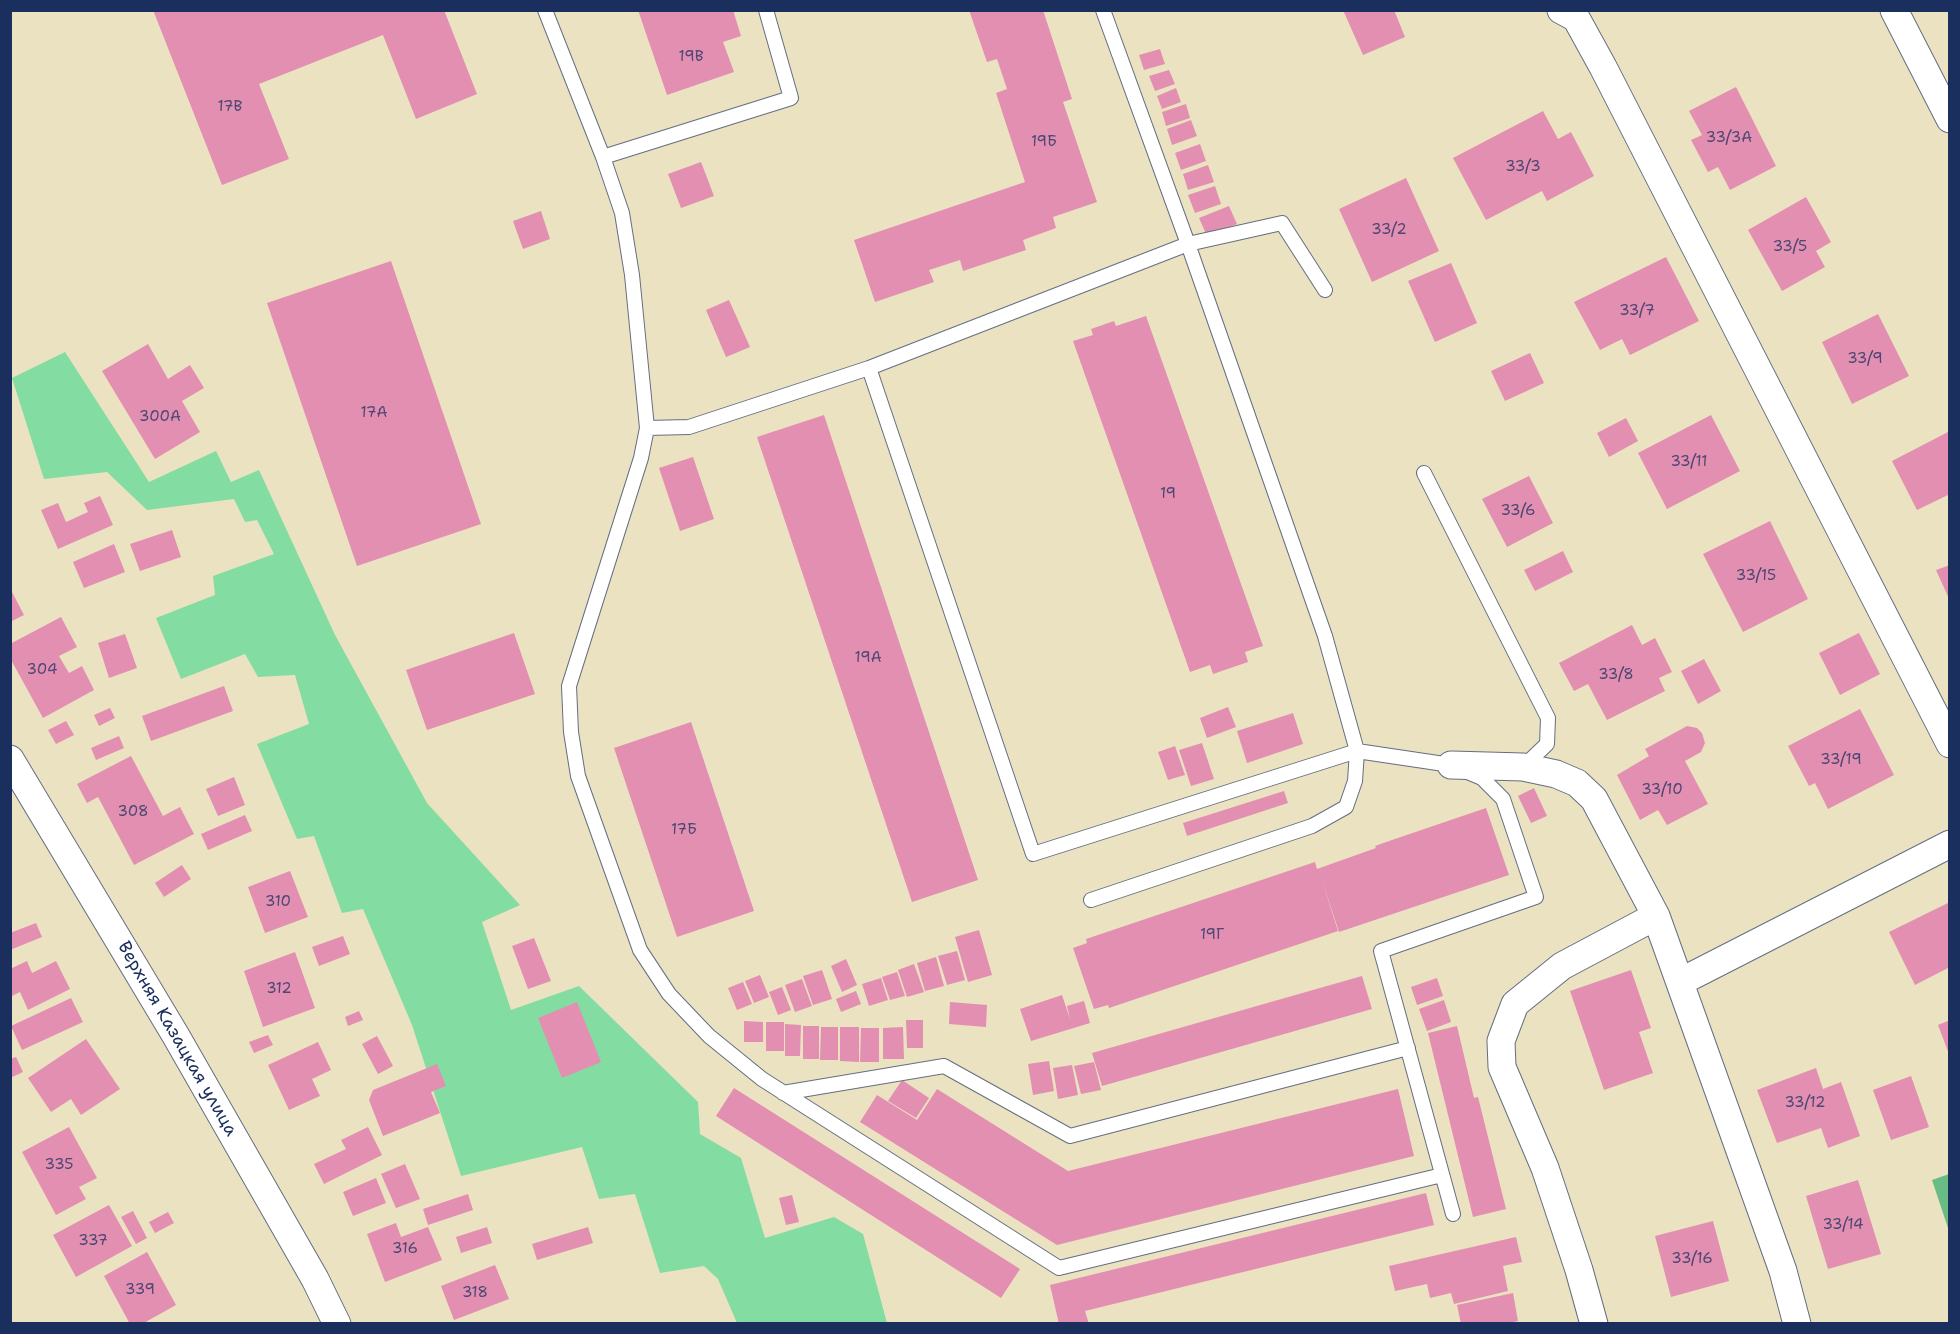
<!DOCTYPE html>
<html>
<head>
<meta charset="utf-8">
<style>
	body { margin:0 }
	#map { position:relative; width:1960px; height:1334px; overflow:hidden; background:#ebe2c1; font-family:"Shantell Sans",sans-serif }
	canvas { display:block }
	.frame { position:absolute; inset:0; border:12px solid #1b2f5e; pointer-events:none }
</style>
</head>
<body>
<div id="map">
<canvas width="1960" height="1334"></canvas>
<div class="frame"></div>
</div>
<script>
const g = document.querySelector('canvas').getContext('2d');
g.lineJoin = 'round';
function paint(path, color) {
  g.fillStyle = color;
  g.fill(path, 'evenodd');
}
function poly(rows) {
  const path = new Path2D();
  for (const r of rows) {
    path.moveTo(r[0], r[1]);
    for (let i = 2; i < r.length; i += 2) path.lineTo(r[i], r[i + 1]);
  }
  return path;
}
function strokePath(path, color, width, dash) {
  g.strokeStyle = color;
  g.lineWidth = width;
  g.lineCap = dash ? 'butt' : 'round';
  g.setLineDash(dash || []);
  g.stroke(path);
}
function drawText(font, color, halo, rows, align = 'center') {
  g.font = font + ' "Shantell Sans",sans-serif';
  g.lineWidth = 4.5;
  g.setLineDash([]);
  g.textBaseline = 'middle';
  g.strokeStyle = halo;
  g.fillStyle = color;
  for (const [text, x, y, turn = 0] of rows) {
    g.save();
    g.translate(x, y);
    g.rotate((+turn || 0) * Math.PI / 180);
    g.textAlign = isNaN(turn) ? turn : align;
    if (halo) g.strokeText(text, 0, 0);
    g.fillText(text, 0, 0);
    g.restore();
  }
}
paint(poly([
	[65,352,149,482,216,451,231,482,259,470,335,635,427,803,520,905,482,922,511,1010,579,986,698,1102,700,1134,741,1158,765,1238,834,1217,863,1234,887,1323,737,1323,718,1279,704,1266,660,1273,635,1194,599,1199,582,1147,461,1176,412,1025,363,909,342,913,314,836,297,839,257,744,309,724,295,675,258,677,245,654,181,679,156,618,215,595,213,576,274,554,257,520,245,522,234,499,147,510,107,472,44,479,12,378]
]), '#83dca1');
paint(poly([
	[1949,1174,1950,1174,1949,1231,1932,1180]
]), '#6abc87');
paint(poly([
	[153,10,444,10,477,94,416,119,383,35,259,84,289,159,222,185],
	[638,10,733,10,741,36,723,42,734,72,667,95],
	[969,10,1043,10,1072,99,1063,102,1097,202,1053,217,1056,228,1023,240,1026,250,963,271,960,260,929,270,934,282,875,302,854,240,1025,182,996,93,1007,89,997,59,987,62],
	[1343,10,1394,10,1405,37,1363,55],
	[1160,49,1165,64,1144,70,1139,55],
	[1169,70,1175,84,1155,91,1149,76],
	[1736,87,1776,166,1730,190,1718,167,1708,172,1691,140,1702,135,1689,111],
	[1176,88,1181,102,1162,109,1157,96],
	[1186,104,1190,118,1166,126,1162,112],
	[1543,111,1558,139,1571,132,1594,176,1547,201,1542,191,1486,220,1453,158],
	[1191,120,1197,136,1172,145,1167,129],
	[1200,144,1206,161,1181,170,1175,153],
	[701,162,714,196,681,208,668,174],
	[1208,165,1214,182,1188,190,1183,174],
	[1406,178,1439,251,1372,282,1339,209],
	[1215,186,1221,204,1195,213,1188,195],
	[1806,197,1831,242,1816,251,1825,267,1782,291,1748,230],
	[1229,206,1237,224,1207,236,1199,218],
	[541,211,550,239,523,249,513,221],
	[1666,257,1699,321,1630,355,1622,339,1600,350,1574,302],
	[391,261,481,524,357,566,267,303],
	[1451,263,1477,323,1435,342,1408,281],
	[729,300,750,347,726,357,706,310],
	[1878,314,1909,376,1852,404,1822,342],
	[1146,316,1263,646,1245,652,1248,662,1213,674,1210,665,1190,672,1073,341,1093,335,1091,329,1114,321,1116,326],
	[148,344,168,379,190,365,204,388,182,401,200,432,155,459,102,371],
	[1530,353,1544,383,1505,401,1491,371],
	[824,415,978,880,912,902,757,437],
	[1711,415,1740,471,1667,509,1638,453],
	[1626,418,1638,441,1609,457,1597,433],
	[1950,431,1950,494,1917,510,1892,461],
	[693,457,714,519,680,531,659,468],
	[1529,476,1553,523,1507,547,1482,499],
	[100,496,113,525,58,549,41,510,58,503,66,522,88,512,84,503],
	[1770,521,1808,599,1743,632,1703,554],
	[172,530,181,557,140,571,130,544],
	[114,544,125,572,84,588,73,562],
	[1563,551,1573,572,1535,591,1524,570],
	[1950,565,1950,601,1936,570],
	[12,592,24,615,10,622,10,593],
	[61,617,77,647,59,656,69,673,82,666,94,690,43,718,10,658,10,644],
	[1632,625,1642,645,1655,638,1672,672,1659,678,1665,691,1607,720,1588,684,1574,691,1559,663],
	[514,633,535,694,427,730,406,670],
	[1859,633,1880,674,1840,695,1819,653],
	[125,634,137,668,109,678,98,643],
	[1704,659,1721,691,1698,704,1681,671],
	[224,686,233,711,151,741,142,716],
	[1228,707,1236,727,1207,738,1200,718],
	[110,708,115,718,99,726,94,715],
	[1860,709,1894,775,1828,809,1815,783,1809,786,1788,746],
	[1293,713,1303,744,1247,763,1237,731],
	[66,721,74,735,56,744,48,730],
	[691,722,754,911,677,937,614,748],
	[1687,726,1697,728,1702,733,1705,743,1701,752,1685,761,1708,804,1667,825,1658,810,1640,820,1617,775,1649,756,1645,749],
	[119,736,124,748,96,760,91,748],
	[1202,743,1214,779,1191,786,1179,750],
	[1175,746,1185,775,1168,780,1158,752],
	[131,756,163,816,180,807,194,834,134,865,98,797,87,803,77,784],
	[234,777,245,805,218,816,206,789],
	[1534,788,1547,816,1531,823,1518,796],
	[1284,791,1288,803,1187,836,1183,823],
	[1486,808,1509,875,1339,932,1320,874,1338,931,1109,1008,1108,1005,1094,1009,1073,948,1087,943,1086,939,1315,862,1317,869,1376,848,1375,846,1392,840],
	[245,815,252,831,208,850,201,834],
	[182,865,191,879,164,897,155,883],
	[290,871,308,917,265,933,248,887],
	[1950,902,1950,967,1915,985,1889,932],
	[36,923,42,937,10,950,10,933],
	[979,930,992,975,968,982,955,937],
	[343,936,350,954,319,966,312,947],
	[534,938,551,981,528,989,512,946],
	[957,951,965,980,947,985,938,956],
	[295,952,315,1008,263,1027,244,971],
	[936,957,944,986,925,991,917,963],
	[846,959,857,985,842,992,831,966],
	[27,961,32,973,56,961,70,989,28,1010,20,992,10,997,10,969],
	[914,964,924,992,907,997,898,970],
	[822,970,832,999,813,1005,803,976],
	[1631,970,1651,1028,1639,1032,1653,1073,1604,1090,1570,991],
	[897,972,905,996,890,1000,882,977],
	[760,975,769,997,754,1003,745,981],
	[1362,976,1372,1009,1102,1086,1092,1053],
	[881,978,888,1000,869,1006,862,984],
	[1437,978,1443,996,1417,1005,1411,987],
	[802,979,812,1006,795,1012,785,985],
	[743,982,752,1004,737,1010,728,988],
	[782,987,791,1010,778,1015,769,992],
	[856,991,861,1004,841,1012,836,999],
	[1062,995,1070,1019,1067,1006,1084,1001,1090,1023,1031,1041,1020,1009],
	[71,998,83,1022,22,1050,11,1026],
	[1444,1000,1451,1022,1427,1031,1419,1009],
	[577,1002,601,1062,562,1078,538,1018],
	[950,1002,987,1005,986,1027,949,1024],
	[359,1011,363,1020,348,1026,345,1017],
	[906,1020,923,1020,923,1048,907,1048],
	[1950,1020,1950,1053,1949,1054,1938,1025],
	[744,1021,763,1022,763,1042,744,1042],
	[766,1022,784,1022,784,1051,766,1051],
	[785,1024,801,1025,800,1056,785,1056],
	[803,1026,819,1026,819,1059,803,1059],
	[1457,1026,1474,1098,1478,1097,1506,1209,1473,1217,1428,1033],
	[821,1027,838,1027,838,1060,820,1060],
	[840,1027,859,1027,859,1062,840,1061],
	[903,1027,904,1059,883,1059,883,1028],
	[861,1028,879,1028,879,1062,860,1062],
	[268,1035,273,1045,254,1053,249,1042],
	[377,1036,393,1066,378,1074,362,1044],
	[86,1039,120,1089,81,1115,71,1099,51,1112,28,1078],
	[318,1042,331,1070,312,1079,320,1096,289,1110,268,1065],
	[16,1057,23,1072,10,1078,10,1059],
	[1049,1061,1054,1091,1033,1095,1028,1064],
	[1094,1062,1101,1090,1081,1094,1074,1066],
	[437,1064,446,1086,431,1092,440,1113,383,1136,369,1100,373,1090],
	[1072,1065,1078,1095,1058,1099,1053,1068],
	[1816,1068,1823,1089,1841,1082,1860,1136,1828,1148,1821,1128,1777,1143,1757,1090],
	[1911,1076,1929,1127,1891,1140,1873,1090],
	[902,1080,929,1098,916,1118,888,1101],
	[734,1088,1020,1269,1001,1298,716,1116],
	[937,1089,1068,1171,1398,1089,1414,1156,1057,1245,860,1122,877,1095,917,1120],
	[69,1127,97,1178,79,1187,86,1199,56,1215,22,1152],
	[368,1127,382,1155,324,1184,314,1164,346,1149,341,1140],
	[405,1164,420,1199,396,1208,381,1174],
	[376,1178,386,1203,353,1216,343,1192],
	[1858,1180,1881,1254,1828,1269,1806,1196],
	[1426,1193,1434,1225,1085,1311,1089,1324,1059,1324,1050,1285],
	[468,1194,473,1210,428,1225,423,1209],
	[792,1195,799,1222,786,1225,779,1198],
	[109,1205,132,1246,76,1277,53,1235],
	[133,1211,147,1238,136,1244,121,1217],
	[168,1212,174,1223,155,1233,149,1222],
	[1713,1221,1729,1281,1671,1297,1655,1236],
	[396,1223,401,1237,428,1227,442,1260,385,1282,367,1234],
	[487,1227,492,1243,461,1253,456,1237],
	[588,1227,593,1243,537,1260,532,1244],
	[1516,1237,1522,1262,1503,1266,1508,1291,1454,1304,1451,1293,1430,1298,1427,1284,1395,1291,1389,1266],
	[147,1252,176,1305,142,1324,130,1324,104,1276],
	[495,1265,509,1299,454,1320,441,1286],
	[1513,1293,1518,1321,1505,1324,1461,1324,1457,1305]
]), '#e38fb1');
const lane = poly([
	[545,10,603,157,622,213,632,275,647,428,641,458,569,686,571,732,578,776,640,950,669,994,709,1036,762,1079,1059,1268,1442,1175],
	[603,157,791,98,766,10],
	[869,368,1188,244,1282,223,1325,290],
	[647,428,689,427,869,368,1033,854,1357,751,1325,636,1188,244,1103,10],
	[1424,473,1548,718,1547,744,1523,767],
	[1091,900,1312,826,1346,807,1355,781,1357,751,1451,765,1482,778,1503,799,1536,897,1381,951,1453,1214],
	[783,1093,944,1066,1070,1136,1408,1048]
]);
const street = poly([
	[1561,10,1576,18,1603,67,1950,744],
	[1894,10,1950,119],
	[10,759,176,1036,315,1279,337,1324],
	[1451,765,1523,767,1556,774,1577,783,1594,799,1656,916,1783,1271,1797,1324],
	[1680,982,1950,844],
	[1594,1324,1579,1270,1545,1168,1502,1067,1501,1041,1515,1004,1562,966,1656,916]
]);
strokePath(lane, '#646e81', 16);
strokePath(street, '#646e81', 29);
strokePath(lane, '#fff', 14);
strokePath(street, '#fff', 27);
drawText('15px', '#4d4773', null, [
	["19В",691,57],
	["17В",230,107],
	["33/3А",1729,138],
	["19Б",1044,142],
	["33/3",1523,167],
	["33/2",1389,230],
	["33/5",1790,247],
	["33/7",1637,311],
	["33/9",1865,359],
	["17А",374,413],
	["300А",160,417],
	["33/11",1689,462],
	["19",1168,494],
	["33/6",1518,511],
	["33/15",1756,576],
	["19А",868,658],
	["304",42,670],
	["33/8",1616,675],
	["33/19",1841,760],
	["33/10",1662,790],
	["308",133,812],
	["17Б",684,830],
	["310",278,902],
	["19Г",1212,935],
	["312",279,989],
	["33/12",1805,1103],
	["335",59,1165],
	["33/14",1843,1225],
	["337",93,1241],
	["316",405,1249],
	["33/16",1692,1259],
	["339",140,1290],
	["318",475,1293]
]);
drawText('18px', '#1b2f5e', '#fff', [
	["Верхняя Казацкая улица",177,1039,60]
]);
</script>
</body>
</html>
